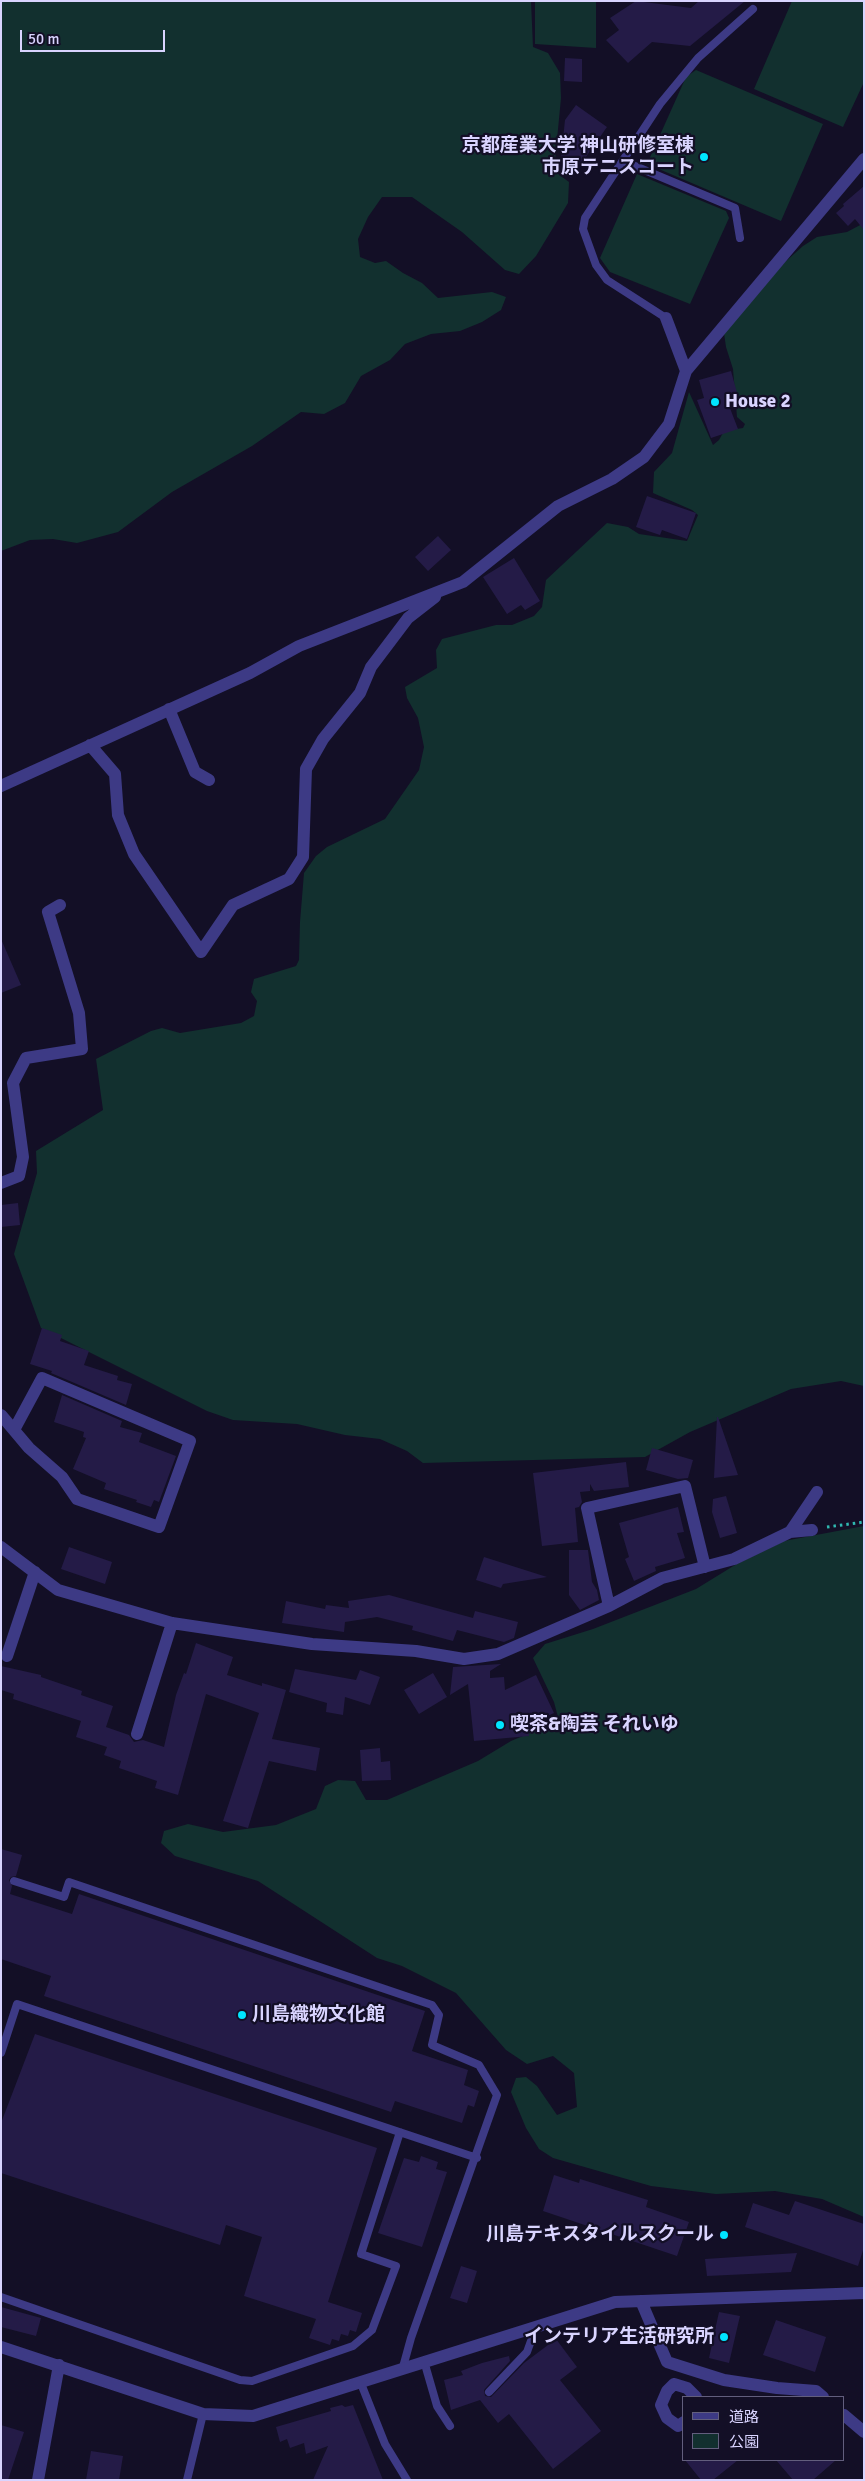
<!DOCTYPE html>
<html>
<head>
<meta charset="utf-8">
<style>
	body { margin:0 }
	#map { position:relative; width:865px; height:2481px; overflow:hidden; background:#130f26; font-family:Signika,"Noto Sans JP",sans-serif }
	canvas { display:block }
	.frame { position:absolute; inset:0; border:2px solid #d9d4ff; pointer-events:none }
	.legend { position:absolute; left:682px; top:2396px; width:162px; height:65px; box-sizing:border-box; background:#130f26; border:1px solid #625e7d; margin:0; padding:6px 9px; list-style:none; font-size:15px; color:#d9d4ff }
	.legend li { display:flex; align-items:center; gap:10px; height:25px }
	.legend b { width:25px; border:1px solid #625e7d }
	.scale { position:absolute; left:20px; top:30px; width:145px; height:22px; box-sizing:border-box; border:2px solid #d9d4ff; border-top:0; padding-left:6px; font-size:15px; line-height:18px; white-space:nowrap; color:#d9d4ff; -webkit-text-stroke:4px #130f26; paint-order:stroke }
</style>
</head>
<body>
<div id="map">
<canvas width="865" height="2481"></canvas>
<div class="frame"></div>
<ul class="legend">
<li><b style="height:6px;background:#3d3a85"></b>道路</li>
<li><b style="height:14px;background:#12302f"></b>公園</li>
</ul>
<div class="scale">50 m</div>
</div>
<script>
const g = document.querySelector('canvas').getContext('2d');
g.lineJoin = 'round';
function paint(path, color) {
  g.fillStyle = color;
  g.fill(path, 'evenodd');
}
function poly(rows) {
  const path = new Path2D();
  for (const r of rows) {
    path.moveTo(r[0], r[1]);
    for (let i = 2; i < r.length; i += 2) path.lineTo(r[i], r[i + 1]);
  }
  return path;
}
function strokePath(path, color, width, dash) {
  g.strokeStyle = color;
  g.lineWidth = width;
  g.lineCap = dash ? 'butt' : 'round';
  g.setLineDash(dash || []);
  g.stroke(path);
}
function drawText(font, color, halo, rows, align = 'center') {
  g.font = font + ' Signika,"Noto Sans JP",sans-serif';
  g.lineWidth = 4.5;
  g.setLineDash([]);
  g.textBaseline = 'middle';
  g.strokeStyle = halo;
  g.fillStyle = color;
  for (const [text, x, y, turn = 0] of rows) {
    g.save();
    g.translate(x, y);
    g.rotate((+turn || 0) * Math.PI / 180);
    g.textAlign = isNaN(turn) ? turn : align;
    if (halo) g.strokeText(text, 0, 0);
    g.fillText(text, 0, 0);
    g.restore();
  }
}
paint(poly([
	[1,1,531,1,533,47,548,53,560,73,561,98,554,171,569,182,568,203,536,256,519,274,505,270,462,232,412,197,382,197,368,217,358,239,360,257,375,263,386,261,403,273,422,283,438,298,492,292,506,297,501,310,482,322,460,331,431,334,405,344,390,360,361,376,345,403,324,414,301,412,252,446,172,492,118,532,77,543,53,539,30,540,1,551],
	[535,1,596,1,596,48,535,44],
	[792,1,864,1,864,82,843,127,754,89],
	[696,70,823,124,781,221,647,164,686,77],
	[637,174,726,211,729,218,690,304,610,272,600,258],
	[864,223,864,1386,841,1381,791,1389,690,1432,645,1457,423,1463,407,1451,380,1439,345,1435,297,1424,233,1420,207,1411,41,1328,14,1254,37,1173,36,1151,103,1110,96,1059,151,1031,162,1028,180,1033,241,1023,254,1016,257,1001,251,992,254,979,296,966,299,960,300,922,304,873,316,856,327,847,385,819,419,770,424,747,418,718,407,698,405,687,437,668,436,650,442,639,496,625,512,625,534,616,542,607,546,580,607,523,628,527,639,534,687,541,698,515,692,510,653,493,654,472,672,453,689,392,713,445,719,440,724,431,743,428,745,424,737,417,733,369,726,347,724,333,785,262,803,246,817,237,847,232],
	[864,1526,864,2217,822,2199,775,2191,716,2194,651,2186,553,2158,539,2149,526,2128,511,2092,516,2078,526,2077,537,2086,557,2115,577,2107,574,2073,553,2056,527,2064,506,2050,456,1993,402,1966,377,1958,258,1881,175,1856,161,1843,164,1831,188,1824,223,1832,276,1825,316,1809,325,1786,338,1780,355,1781,366,1800,387,1800,478,1761,511,1741,559,1721,554,1702,533,1658,545,1644,593,1629,696,1589,735,1565,784,1541]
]), '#12302f');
paint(poly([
	[636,1,691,8,699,1,745,1,690,46,652,42,628,63,606,40,619,30,610,18],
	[565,58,582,59,582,82,564,81],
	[576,105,607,127,571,178,560,168,565,120],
	[864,186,864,230,855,219,848,226,836,213,844,206,843,204],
	[731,371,739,400,728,403,738,429,711,438,697,400,704,398,699,380],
	[647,496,696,513,687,539,662,530,660,535,636,527],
	[438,536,451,550,428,571,415,557],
	[514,558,540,601,525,610,521,605,507,614,483,577],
	[1,939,21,985,1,993],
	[18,1203,20,1225,1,1227,1,1205],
	[42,1328,62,1335,60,1341,89,1351,84,1365,118,1376,117,1380,132,1384,126,1405,51,1373,52,1371,30,1364],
	[62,1395,122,1421,120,1427,142,1433,139,1442,176,1456,159,1502,154,1500,151,1507,136,1502,137,1500,104,1489,106,1483,73,1469,86,1438,83,1437,84,1432,54,1422],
	[717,1417,718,1417,738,1475,714,1478],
	[652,1448,693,1460,688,1478,678,1479,646,1470],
	[626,1462,629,1487,594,1491,590,1484,590,1491,580,1492,582,1502,579,1507,575,1508,578,1542,542,1546,533,1473],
	[726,1496,737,1533,720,1538,712,1512,713,1499],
	[678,1507,684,1532,677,1533,685,1558,655,1567,656,1571,634,1581,625,1559,629,1557,619,1523],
	[69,1547,112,1562,105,1584,61,1569],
	[569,1550,588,1550,592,1582,597,1590,599,1600,580,1610,569,1595],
	[484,1557,547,1577,503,1584,501,1588,476,1580],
	[389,1595,473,1618,475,1611,518,1622,514,1638,504,1642,457,1630,453,1641,412,1630,413,1626,377,1617,345,1622,344,1632,282,1623,286,1601,325,1609,326,1605,349,1608,348,1601],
	[196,1643,233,1657,227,1675,262,1686,262,1683,286,1690,272,1739,320,1748,316,1771,269,1761,248,1828,223,1821,259,1713,206,1694,178,1795,155,1788,157,1781,119,1768,121,1761,104,1755,107,1747,76,1737,81,1721,13,1699,14,1694,1,1690,1,1666,41,1675,41,1677,82,1691,81,1695,113,1706,106,1727,129,1735,134,1742,143,1740,164,1747,176,1695,184,1673,186,1674],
	[501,1664,490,1671,490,1678,504,1677,505,1690,536,1675,554,1713,528,1725,529,1736,474,1741,468,1684,450,1695,453,1667],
	[295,1669,356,1680,360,1670,380,1677,370,1705,345,1697,343,1715,326,1712,327,1703,289,1692],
	[433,1673,447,1697,419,1714,404,1690],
	[380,1748,381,1762,390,1761,391,1780,362,1781,360,1750],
	[1,1849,22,1855,16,1876,11,1877,9,1880,12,1886,10,1894,72,1914,79,1894,425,2011,412,2051,468,2070,464,2085,479,2091,474,2107,468,2105,462,2123,395,2101,391,2112,44,1996,51,1976,1,1959],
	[35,2034,377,2148,328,2302,362,2313,356,2332,350,2330,348,2336,341,2334,339,2341,332,2339,330,2345,309,2338,316,2319,244,2296,262,2237,226,2225,220,2245,1,2173,1,2123],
	[421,2156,438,2162,436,2169,447,2172,422,2247,378,2233,404,2158,419,2162],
	[554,2175,579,2183,580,2179,648,2200,646,2207,689,2222,677,2256,543,2211],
	[795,2201,864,2224,864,2247,858,2266,745,2227,753,2203,789,2215],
	[797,2253,791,2272,707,2276,705,2259],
	[461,2266,477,2271,467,2303,450,2298],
	[1,2307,41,2318,36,2336,1,2327],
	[719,2312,740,2316,729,2363,709,2358],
	[776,2320,826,2337,815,2372,763,2355],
	[556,2339,577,2367,560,2380,601,2431,553,2469,509,2414,498,2423,480,2400,451,2410,444,2380,463,2375,461,2371,482,2363,509,2356,510,2361,484,2390,485,2396,491,2397,524,2363],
	[342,2405,345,2407,353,2405,383,2480,313,2480,328,2446,306,2454,304,2443,290,2448,287,2439,280,2442,276,2427,331,2411,330,2408],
	[1,2425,24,2432,8,2480,1,2480],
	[91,2451,123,2456,119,2480,86,2480],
	[685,2460,738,2460,713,2480,701,2480],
	[776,2460,836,2460,813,2480,793,2480]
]), '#241b47');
strokePath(poly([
	[827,1527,864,1522]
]), '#2fb8b0', 3, [2.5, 4]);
strokePath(poly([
	[623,161,735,208,740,238],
	[666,318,607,280,596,265,583,229,585,218,660,104,698,58,753,9],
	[14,1881,64,1897,69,1882,432,2005,439,2015,432,2045,479,2065,497,2095,411,2338,403,2367],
	[1,2053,17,2004,477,2158],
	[1,2297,240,2380,252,2381,353,2346,372,2330,396,2266,361,2254,400,2132],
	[424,2361,437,2406,450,2426],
	[360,2381,385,2444,407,2480],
	[489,2392,527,2352,536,2327],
	[187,2480,203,2414]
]), '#3d3a85', 8);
strokePath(poly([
	[666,318,686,371],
	[169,709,195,772,209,780],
	[90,745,115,774,118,815,134,854,201,952,233,905,289,879,303,857,306,769,323,739,360,693,371,667,408,618,435,597],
	[1,786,250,673,299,646,463,582,558,506,612,479,644,457,669,424,686,371,864,159],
	[1,1183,19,1176,23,1157,13,1083,26,1058,82,1049,79,1013,48,912,60,905],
	[1,1415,29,1448,62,1477,77,1499,159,1527,190,1441,42,1378,14,1430],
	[790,1532,817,1492],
	[1,1547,58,1590,172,1623,312,1644,416,1651,464,1659,498,1654,609,1606,662,1578,734,1559,790,1532,812,1530],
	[609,1606,587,1508,685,1486,705,1567],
	[7,1656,35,1572],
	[137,1734,172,1623],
	[641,2301,667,2362,724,2380,777,2388,816,2391,823,2397],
	[1,2347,203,2414,253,2416,615,2302,864,2293],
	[674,2384,667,2391,661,2405,667,2418,678,2426,684,2422],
	[674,2384,687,2388,696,2397],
	[844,2415,864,2432],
	[38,2480,59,2365]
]), '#3d3a85', 12);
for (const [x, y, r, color] of [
	[704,157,5,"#00e5ff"],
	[715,402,5,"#00e5ff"],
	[500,1725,5,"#00e5ff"],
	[242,2015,5,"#00e5ff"],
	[724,2235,5,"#00e5ff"],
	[724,2337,5,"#00e5ff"]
]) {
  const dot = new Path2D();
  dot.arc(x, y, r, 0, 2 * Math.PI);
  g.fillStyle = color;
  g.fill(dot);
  strokePath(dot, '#130f26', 2);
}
drawText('bold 19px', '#d9d4ff', '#130f26', [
	["京都産業大学 神山研修室棟",694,146],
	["市原テニスコート",694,168],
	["House 2",725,402,"left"],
	["喫茶&陶芸 それいゆ",510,1725,"left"],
	["川島織物文化館",252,2015,"left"],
	["川島テキスタイルスクール",714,2235],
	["インテリア生活研究所",714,2337]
], 'right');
</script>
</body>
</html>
